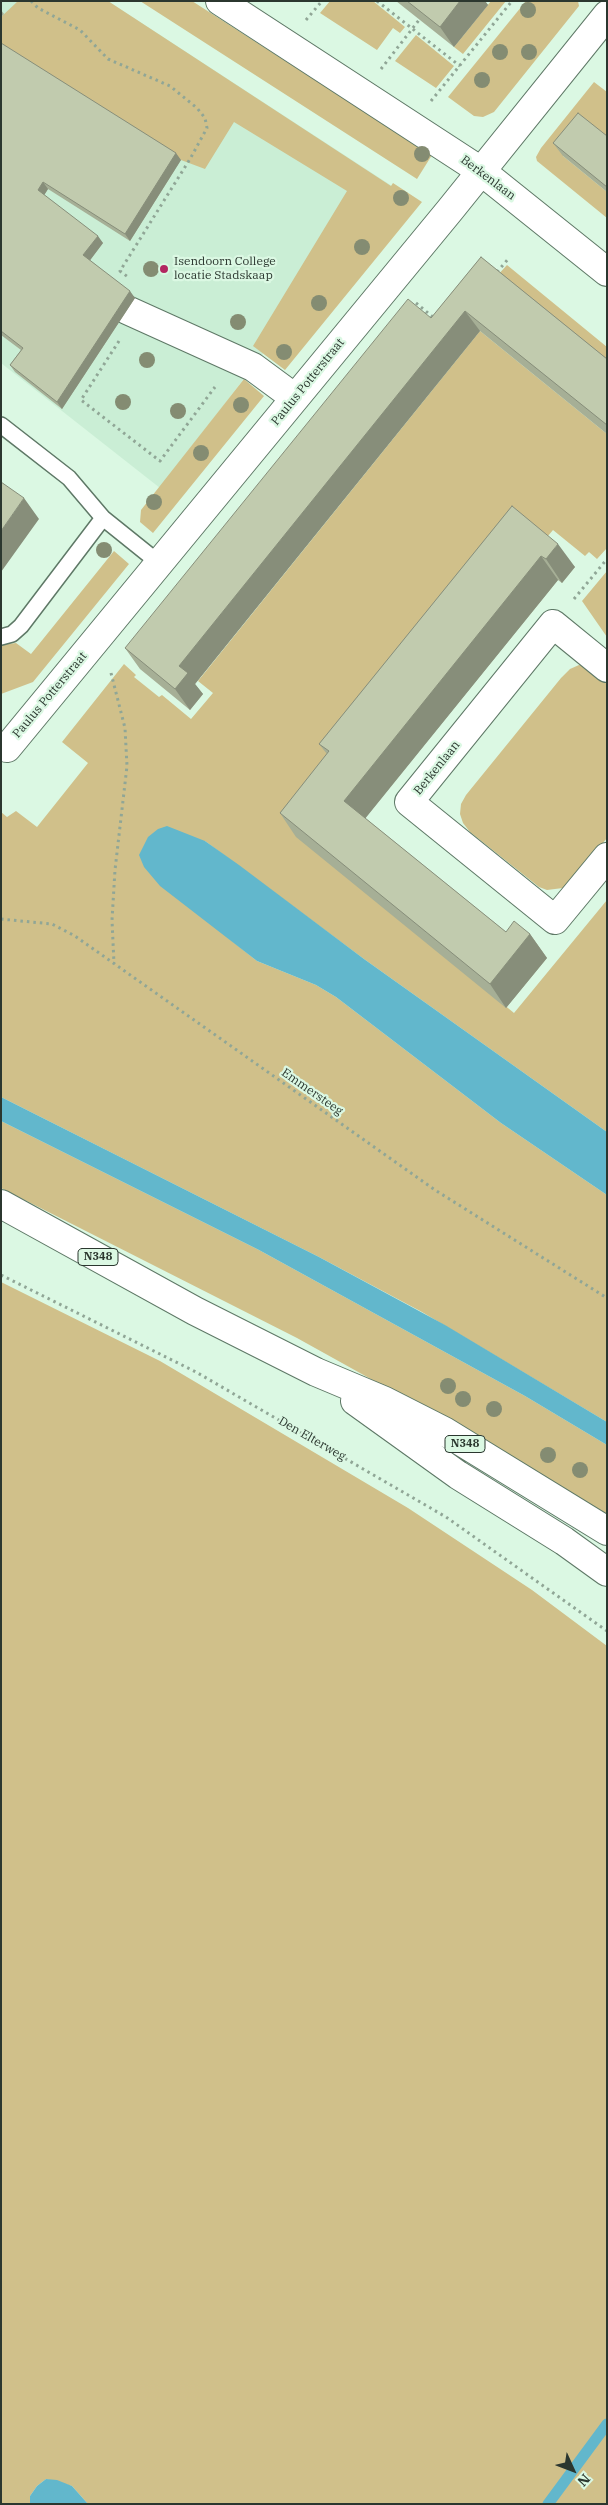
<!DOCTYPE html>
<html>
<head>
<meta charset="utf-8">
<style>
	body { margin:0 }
	#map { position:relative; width:608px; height:2505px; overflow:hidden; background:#dbf8e3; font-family:"IBM Plex Serif",serif }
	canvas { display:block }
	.frame { position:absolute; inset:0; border:2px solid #2b372f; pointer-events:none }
	.north { position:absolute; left:548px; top:2445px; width:50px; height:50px; -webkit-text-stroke:4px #dbf8e3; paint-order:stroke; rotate:133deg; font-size:14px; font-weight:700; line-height:20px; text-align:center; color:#2b372f }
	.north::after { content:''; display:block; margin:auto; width:18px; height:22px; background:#2b372f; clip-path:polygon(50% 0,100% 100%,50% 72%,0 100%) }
</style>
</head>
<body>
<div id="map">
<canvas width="608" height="2505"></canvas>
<div class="frame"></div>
<div class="north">N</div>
</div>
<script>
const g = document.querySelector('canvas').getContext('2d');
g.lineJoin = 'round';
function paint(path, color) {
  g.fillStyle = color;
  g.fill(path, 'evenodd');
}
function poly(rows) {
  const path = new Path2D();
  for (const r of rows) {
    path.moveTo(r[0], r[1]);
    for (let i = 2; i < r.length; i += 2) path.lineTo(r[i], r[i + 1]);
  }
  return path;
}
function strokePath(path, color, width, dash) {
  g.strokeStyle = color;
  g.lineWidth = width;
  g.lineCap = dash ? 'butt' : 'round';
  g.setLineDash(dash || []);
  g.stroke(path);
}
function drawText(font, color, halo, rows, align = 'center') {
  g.font = font + ' "IBM Plex Serif",serif';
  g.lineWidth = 4.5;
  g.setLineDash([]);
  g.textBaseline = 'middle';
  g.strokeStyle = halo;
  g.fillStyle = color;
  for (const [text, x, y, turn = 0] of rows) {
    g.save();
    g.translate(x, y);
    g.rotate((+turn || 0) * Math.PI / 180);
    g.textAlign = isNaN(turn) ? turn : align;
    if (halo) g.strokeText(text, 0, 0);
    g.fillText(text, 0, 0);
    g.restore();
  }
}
paint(poly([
	[1,1,108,1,392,186,160,488,1,363]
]), '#caeed5');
paint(poly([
	[18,1,108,1,391,186,393,183,422,202,285,370,253,346,347,191,234,122,205,169,181,160,1,47,1,17],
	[140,1,192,1,432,155,417,179],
	[330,1,373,1,405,27,400,33,393,28,377,50,320,13],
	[491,1,506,1,463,54,454,47],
	[526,1,578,1,579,6,494,112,483,117,474,116,448,97],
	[416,35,454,66,436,88,395,61],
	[594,82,607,92,607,142,563,156,607,192,607,218,537,161,536,157,541,148],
	[507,265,607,347,607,368,496,277],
	[480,331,607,434,607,548,597,559,589,552,585,556,553,530,298,835,514,1013,607,900,607,1132,364,959,205,841,227,937,257,961,316,985,336,997,501,1123,607,1195,607,1422,422,1312,319,1257,1,1097,1,812,7,817,16,811,37,827,88,763,62,742,124,664,136,675,134,677,159,697,162,695,191,719,213,693,198,681],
	[244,379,264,396,153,533,140,522,141,510],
	[114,551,129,564,33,682,1,694,1,645,16,643,31,654],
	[607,571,607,637,582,601],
	[579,665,590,666,607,677,607,838,571,883,563,888,547,890,539,887,470,832,463,823,460,814,461,804,466,795,561,678,570,669],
	[1,1121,259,1250,525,1396,607,1445,607,1518,468,1433,297,1338,1,1188],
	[1,1282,160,1361,408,1508,532,1590,607,1646,607,2501,605,2504,88,2504,72,2486,46,2479,37,2486,30,2496,30,2504,1,2504]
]), '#d0c08a');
paint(poly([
	[167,826,205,841,239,865,364,959,607,1132,607,1195,501,1123,336,997,316,985,257,961,160,886,144,867,139,855,148,837,158,829],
	[1,1097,319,1257,445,1325,607,1422,607,1445,525,1396,259,1250,1,1121],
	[46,2479,57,2480,72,2486,88,2504,30,2504,30,2496,37,2486]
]), '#62b7cc');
strokePath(poly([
	[548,2504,607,2424]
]), '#62b7cc', 11);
const lane = poly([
	[1,425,69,478,103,518,159,563],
	[1,637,12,634,21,626,103,518]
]);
const street = poly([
	[220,1,481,171,607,272],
	[127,310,253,367,295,398],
	[607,668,553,624,409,802,555,920,607,857],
	[7,748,450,210,607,15]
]);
const primary = poly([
	[1,1204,195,1311,316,1372,385,1401,444,1431,607,1531],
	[355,1401,458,1475,564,1541,607,1572]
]);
strokePath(lane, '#5e7866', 18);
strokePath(street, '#5e7866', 30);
strokePath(primary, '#5e7866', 30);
strokePath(poly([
	[31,1,38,8,80,30,108,59,170,86,197,108,205,118,207,128,190,159,120,271,128,277],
	[377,1,460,66],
	[306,20,322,1],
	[381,69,419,20],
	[431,101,512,1],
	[497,272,509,258],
	[416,303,434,318],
	[119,341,81,400,160,461,215,387],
	[574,599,607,559],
	[111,673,125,728,127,766,115,870,112,920,114,964],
	[1,919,52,924,75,936,435,1190,607,1298],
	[1,1275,196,1372,446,1517,607,1631]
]), '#90a696', 3, [2.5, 4]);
strokePath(lane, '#fff', 15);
strokePath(street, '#fff', 28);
strokePath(primary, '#fff', 28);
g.fillStyle = '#848c72';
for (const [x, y] of [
	[528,10],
	[500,52],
	[529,52],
	[482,80],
	[422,154],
	[401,198],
	[362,247],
	[151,269],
	[319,303],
	[238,322],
	[284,352],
	[147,360],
	[123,402],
	[241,405],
	[178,411],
	[201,453],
	[154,502],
	[104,550],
	[448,1386],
	[463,1399],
	[494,1409],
	[548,1455],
	[580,1470]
]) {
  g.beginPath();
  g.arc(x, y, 8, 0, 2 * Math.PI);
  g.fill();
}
paint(poly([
	[396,1,485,1,488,5,454,47],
	[1,10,4,14,1,17],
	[1,43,181,160,130,241,48,189,44,195,103,243,90,260,135,298,62,409,15,372,10,365,21,350,1,335],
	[607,136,607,192,563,156,553,143],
	[481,257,607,359,607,434,480,331,195,684,203,694,190,710,140,669,125,648,431,318],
	[512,506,575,567,562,583,558,580,550,590,365,818,506,932,530,934,547,958,506,1008,296,837,280,813,327,754,319,744]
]), '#a6af96');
paint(poly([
	[460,1,485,1,488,5,454,47,440,27],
	[176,153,181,160,130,241,125,234],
	[43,182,48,189,43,197,38,190],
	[98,236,103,243,88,263,83,255],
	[130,291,135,298,62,409,57,402],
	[465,311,480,331,195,684,203,694,190,710,175,689,179,666],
	[24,498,39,519,1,572,1,531],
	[558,544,575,567,562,583,546,559],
	[541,556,558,580,360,825,344,801],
	[530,934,547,958,506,1008,490,984]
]), '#878e7a');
const building = poly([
	[407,1,460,1,440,27,407,1],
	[1,43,176,153,125,234,43,182,38,190,98,236,83,255,130,291,57,402,10,365,23,348,1,331,1,43],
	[578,113,607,136,607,187,553,143,578,113],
	[481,257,607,359,607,425,465,311,179,666,188,673,175,689,125,648,408,299,431,318,481,257],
	[1,482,24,498,1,531,1,482],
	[512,506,558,544,546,559,541,556,533,566,344,801,506,932,514,921,530,934,490,984,280,813,329,751,319,744,512,506]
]);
paint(building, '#c1cbae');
strokePath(building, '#878e7a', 1);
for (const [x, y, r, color] of [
	[164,269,5,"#b22660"]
]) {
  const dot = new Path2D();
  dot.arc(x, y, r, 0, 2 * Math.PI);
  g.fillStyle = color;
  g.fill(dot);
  strokePath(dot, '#dbf8e3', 2);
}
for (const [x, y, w] of [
	[98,1257,40],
	[465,1444,40]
]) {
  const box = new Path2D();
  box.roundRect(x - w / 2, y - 8.5, w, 17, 4);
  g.fillStyle = '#dbf8e3';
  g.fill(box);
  strokePath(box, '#2b372f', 1);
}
drawText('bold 11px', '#2b372f', null, [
	["N348",98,1257],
	["N348",465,1444]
]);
drawText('12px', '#2b372f', '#dbf8e3', [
	["Berkenlaan",488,178,37],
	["Paulus Potterstraat",308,382,-51],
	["Paulus Potterstraat",50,695,-50],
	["Berkenlaan",437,768,-51],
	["Emmersteeg",312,1092,35],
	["Den Elterweg",312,1439,30]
]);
drawText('12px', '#2b372f', '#dbf8e3', [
	["Isendoorn College",174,262],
	["locatie Stadskaap",174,276]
], 'left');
</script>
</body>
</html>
